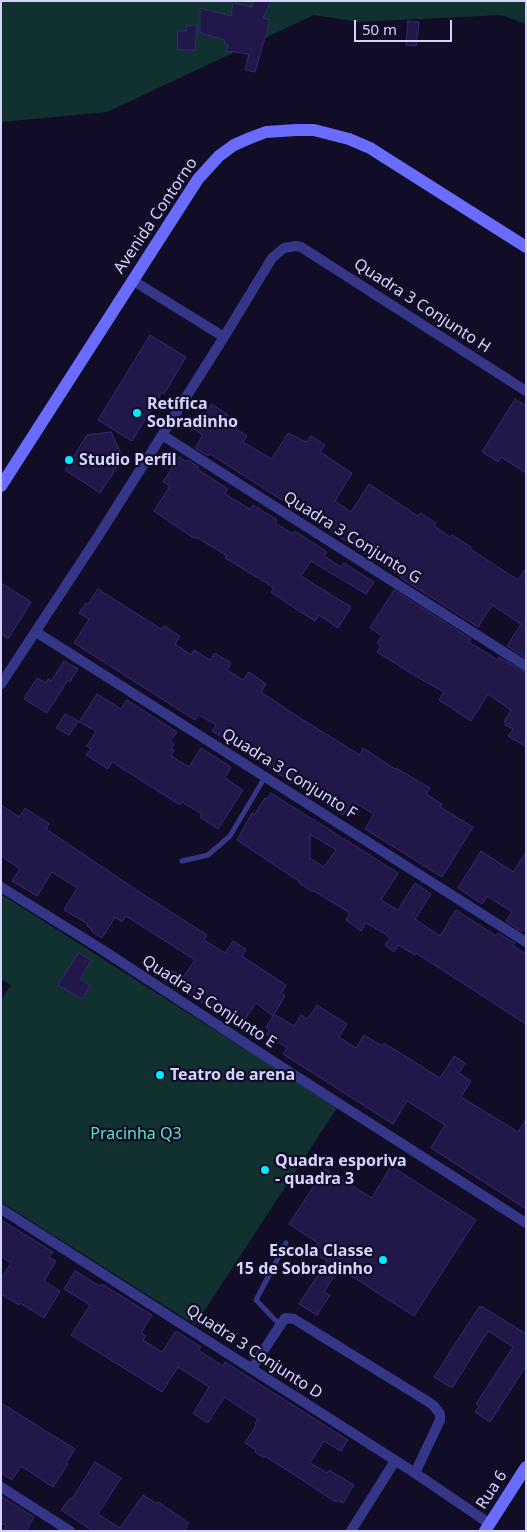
<!DOCTYPE html>
<html>
<head>
<meta charset="utf-8">
<style>
	body { margin:0 }
	#map { position:relative; width:527px; height:1532px; overflow:hidden; background:#110d27; font-family:"Noto Sans",sans-serif }
	canvas { display:block }
	.frame { position:absolute; inset:0; border:2px solid #d7d3ff; pointer-events:none }
	.scale { position:absolute; left:354px; top:20px; width:98px; height:22px; box-sizing:border-box; border:2px solid #d7d3ff; border-top:0; padding-left:6px; font-size:15px; line-height:18px; white-space:nowrap; color:#d7d3ff; -webkit-text-stroke:4px #110d27; paint-order:stroke }
</style>
</head>
<body>
<div id="map">
<canvas width="527" height="1532"></canvas>
<div class="frame"></div>
<div class="scale">50 m</div>
</div>
<script>
const g = document.querySelector('canvas').getContext('2d');
g.lineJoin = 'round';
function paint(path, color) {
  g.fillStyle = color;
  g.fill(path, 'evenodd');
}
function poly(rows) {
  const path = new Path2D();
  for (const r of rows) {
    path.moveTo(r[0], r[1]);
    for (let i = 2; i < r.length; i += 2) path.lineTo(r[i], r[i + 1]);
  }
  return path;
}
function strokePath(path, color, width, dash) {
  g.strokeStyle = color;
  g.lineWidth = width;
  g.lineCap = dash ? 'butt' : 'round';
  g.setLineDash(dash || []);
  g.stroke(path);
}
function drawText(font, color, halo, rows, align = 'center') {
  g.font = font + ' "Noto Sans",sans-serif';
  g.lineWidth = 4.5;
  g.setLineDash([]);
  g.textBaseline = 'middle';
  g.strokeStyle = halo;
  g.fillStyle = color;
  for (const [text, x, y, turn = 0] of rows) {
    g.save();
    g.translate(x, y);
    g.rotate((+turn || 0) * Math.PI / 180);
    g.textAlign = isNaN(turn) ? turn : align;
    if (halo) g.strokeText(text, 0, 0);
    g.fillText(text, 0, 0);
    g.restore();
  }
}
paint(poly([
	[1,1,526,1,526,24,501,15,359,22,314,15,107,112,1,122],
	[1,894,337,1108,195,1325,1,1202,1,1000,11,985,1,979]
]), '#10312f');
const building = poly([
	[254,1,271,1,263,18,270,20,255,72,245,70,249,54,226,51,228,44,224,43,225,40,200,33,200,8,231,16,233,3,252,7,254,1],
	[408,21,419,22,416,46,406,45,408,21],
	[197,25,195,50,178,50,177,31,186,31,187,26,197,25],
	[150,335,186,357,164,394,162,392,132,441,98,420,150,335],
	[515,399,526,406,526,473,501,457,498,462,482,452,515,399],
	[212,404,228,415,222,420,247,436,243,442,272,459,288,433,306,442,311,436,325,445,320,452,352,473,335,501,351,512,369,484,418,516,420,513,436,523,434,526,450,537,452,535,471,547,470,549,518,580,526,568,526,658,507,646,521,624,492,605,478,627,401,578,402,577,210,454,208,456,195,448,203,435,195,430,212,404],
	[111,432,123,458,100,493,65,470,87,435,111,432],
	[179,457,187,462,188,460,199,467,197,469,228,489,225,494,250,509,253,505,277,520,275,523,293,534,295,531,327,552,324,556,341,567,344,563,374,582,366,594,311,561,301,576,351,607,338,628,319,615,315,621,293,607,271,592,274,589,265,582,225,558,227,556,196,537,195,539,154,511,170,486,163,482,179,457],
	[1,583,31,602,8,639,1,634,1,583],
	[98,589,161,629,164,626,180,636,175,644,191,655,194,650,210,660,215,653,231,663,227,670,243,680,249,672,266,684,261,692,303,720,360,755,363,748,395,769,396,768,430,788,426,794,442,804,440,807,473,827,442,877,365,829,374,814,352,801,343,815,212,731,216,725,199,715,195,720,74,643,89,619,79,613,86,603,88,604,98,589],
	[394,590,471,639,469,642,498,660,499,657,526,673,526,747,508,736,513,729,505,725,506,723,504,722,511,710,488,694,471,721,439,700,444,692,417,677,377,652,381,645,377,643,382,636,370,628,394,590],
	[64,661,78,669,70,682,68,680,47,713,24,699,37,678,46,683,48,679,51,681,64,661],
	[97,694,121,709,127,700,177,732,170,741,174,744,171,749,174,750,171,756,189,767,201,748,231,767,225,778,243,790,218,829,200,817,202,814,182,802,180,805,112,762,108,769,86,755,91,749,87,746,96,731,79,722,97,694],
	[65,714,78,721,69,735,56,728,65,714],
	[271,793,398,873,381,900,398,910,415,883,431,894,415,919,440,936,456,910,496,936,498,933,515,943,513,946,526,954,526,1024,416,953,415,955,398,945,394,952,385,945,390,938,385,934,366,923,361,931,346,920,350,913,314,891,313,892,299,883,300,882,237,840,252,813,254,815,265,798,267,799,271,793],
	[310,834,336,850,324,867,310,858,310,834],
	[1,805,19,817,25,808,49,824,46,829,138,891,207,935,204,940,225,953,233,941,246,949,242,956,286,985,281,993,285,996,273,1016,256,1003,240,1026,165,979,171,970,183,977,195,960,126,916,122,922,115,917,102,938,91,931,92,929,87,926,88,924,64,910,77,888,52,872,37,896,12,881,20,869,1,856,1,805],
	[481,851,513,872,526,852,526,926,522,932,506,921,512,912,487,896,482,904,458,888,481,851],
	[79,952,91,961,80,979,90,986,82,999,58,985,79,952],
	[317,1005,347,1024,339,1037,356,1048,364,1035,382,1046,384,1043,440,1078,454,1056,465,1063,459,1073,471,1081,461,1097,518,1132,526,1119,526,1209,431,1148,445,1125,407,1101,393,1124,283,1054,287,1048,267,1035,269,1029,266,1027,274,1014,294,1026,301,1015,308,1019,317,1005],
	[391,1166,476,1220,414,1316,339,1268,324,1292,330,1295,317,1315,299,1304,327,1261,312,1252,318,1243,289,1224,325,1169,372,1198,391,1166],
	[1,1220,53,1252,49,1257,56,1261,44,1281,60,1291,44,1318,20,1303,19,1305,1,1294,1,1279,11,1263,1,1256,1,1220],
	[75,1271,100,1286,102,1284,152,1315,141,1333,146,1336,143,1340,162,1352,176,1331,201,1347,198,1350,223,1366,225,1362,348,1440,341,1451,324,1441,310,1463,327,1473,329,1470,354,1485,343,1503,338,1500,336,1502,265,1456,264,1458,255,1452,256,1450,245,1443,256,1425,255,1424,258,1419,224,1397,208,1423,194,1414,194,1412,209,1387,178,1367,162,1392,71,1335,90,1305,64,1289,75,1271],
	[479,1307,483,1307,526,1334,526,1366,490,1422,475,1412,479,1406,476,1404,513,1347,488,1331,452,1388,434,1377,479,1307],
	[1,1403,75,1449,66,1463,68,1464,53,1487,21,1466,12,1480,1,1473,1,1403],
	[95,1462,121,1478,98,1514,120,1528,143,1495,157,1504,158,1502,189,1523,184,1531,93,1531,61,1510,70,1498,72,1499,95,1462],
	[1,1496,34,1517,26,1531,2,1531,6,1526,1,1523,1,1496]
]);
paint(building, '#211849');
strokePath(building, '#362976', 1);
strokePath(poly([
	[182,861,208,855,230,836,265,777],
	[280,1325,256,1300,286,1243]
]), '#363689', 5);
strokePath(poly([
	[132,280,224,337],
	[162,435,526,666],
	[36,632,526,942],
	[1,684,99,535,224,337,272,258,284,248,296,246,301,247,526,391],
	[1,887,101,949,274,1062,526,1223],
	[1,1209,415,1473,490,1524],
	[252,1368,285,1318,294,1319,427,1401,434,1406,440,1414,440,1420,415,1473],
	[1,1487,70,1531],
	[351,1531,395,1461]
]), '#363689', 10);
strokePath(poly([
	[1,486,198,179,219,156,234,145,250,138,266,132,296,130,314,130,349,139,370,148,526,247],
	[485,1531,526,1467]
]), '#6a6bff', 12);
for (const [x, y, r, color] of [
	[137,413,5,"#00ecfe"],
	[69,460,5,"#00ecfe"],
	[160,1075,5,"#00ecfe"],
	[265,1170,5,"#00ecfe"],
	[383,1260,5,"#00ecfe"]
]) {
  const dot = new Path2D();
  dot.arc(x, y, r, 0, 2 * Math.PI);
  g.fillStyle = color;
  g.fill(dot);
  strokePath(dot, '#110d27', 2);
}
drawText('16px', '#d7d3ff', '#110d27', [
	["Avenida Contorno",156,216,-56],
	["Quadra 3 Conjunto H",422,306,33],
	["Quadra 3 Conjunto G",352,538,32],
	["Quadra 3 Conjunto F",289,774,32],
	["Quadra 3 Conjunto E",209,1002,33],
	["Quadra 3 Conjunto D",254,1352,33],
	["Rua 6",492,1490,-57]
]);
drawText('bold 16px', '#d7d3ff', '#110d27', [
	["Retífica",147,404],
	["Sobradinho",147,422],
	["Studio Perfil",79,460],
	["Teatro de arena",170,1075],
	["Quadra esporiva",275,1161],
	["- quadra 3",275,1179],
	["Escola Classe",373,1251,"right"],
	["15 de Sobradinho",373,1269,"right"]
], 'left');
drawText('16px', '#57e7bf', '#110d27', [
	["Pracinha Q3",136,1134]
]);
</script>
</body>
</html>
